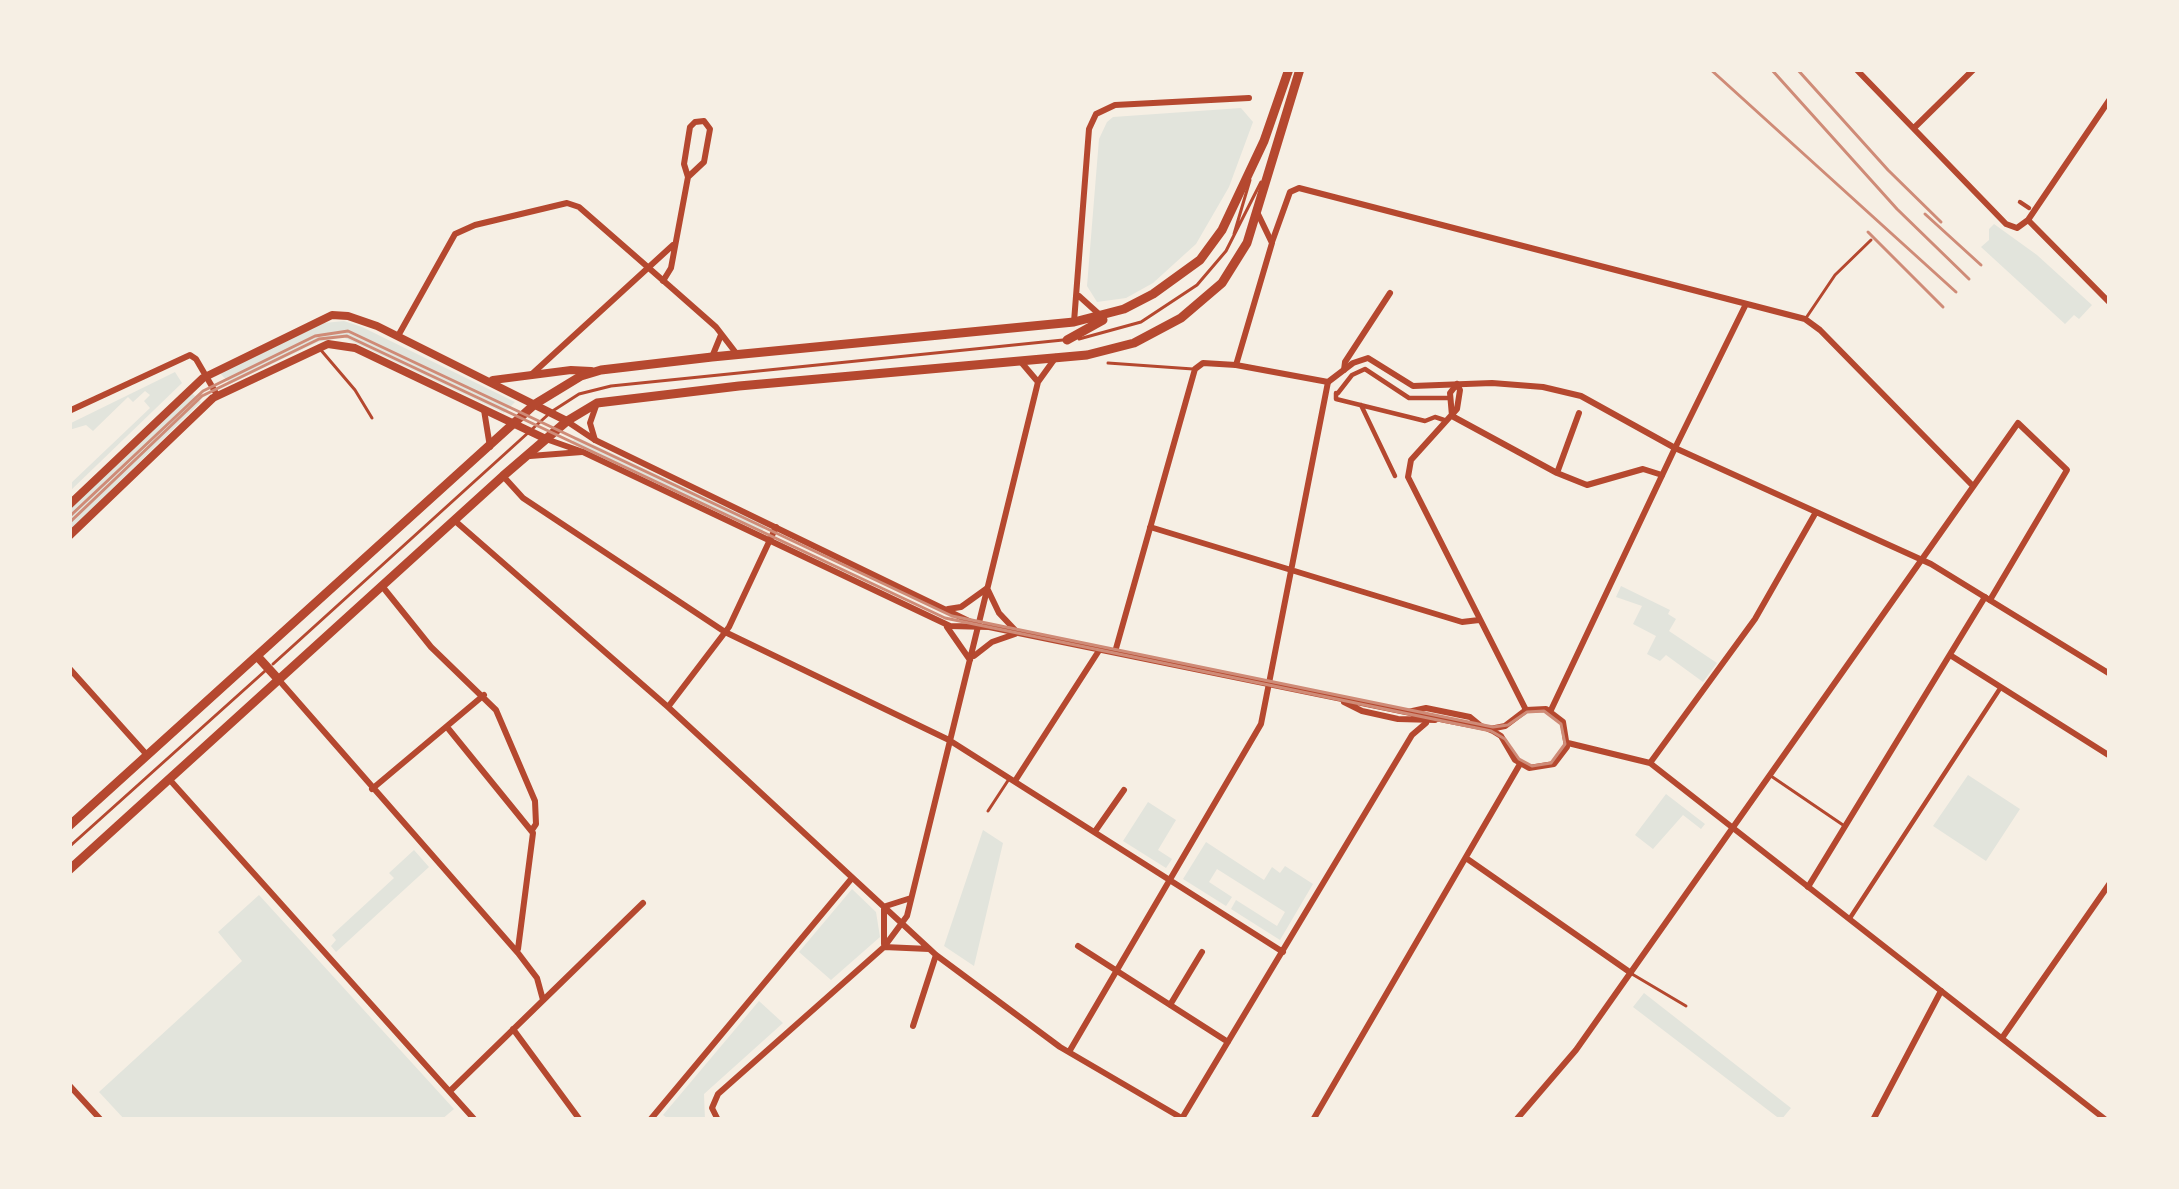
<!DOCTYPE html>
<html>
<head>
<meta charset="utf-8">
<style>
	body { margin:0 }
	#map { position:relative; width:2179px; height:1189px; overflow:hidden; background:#f6efe4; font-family:"PT Sans",sans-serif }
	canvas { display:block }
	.frame { position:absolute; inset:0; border:72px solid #f6efe4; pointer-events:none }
</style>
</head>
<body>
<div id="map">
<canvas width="2179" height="1189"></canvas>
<div class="frame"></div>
</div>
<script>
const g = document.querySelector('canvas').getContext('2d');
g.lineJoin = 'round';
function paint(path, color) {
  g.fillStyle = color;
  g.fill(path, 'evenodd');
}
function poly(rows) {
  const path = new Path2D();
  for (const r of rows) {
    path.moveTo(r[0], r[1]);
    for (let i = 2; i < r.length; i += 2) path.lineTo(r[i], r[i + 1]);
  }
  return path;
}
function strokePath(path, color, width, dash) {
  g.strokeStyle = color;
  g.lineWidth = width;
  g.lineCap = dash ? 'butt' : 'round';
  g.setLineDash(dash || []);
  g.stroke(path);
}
paint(poly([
	[1241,108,1253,122,1229,187,1196,244,1153,283,1126,298,1097,302,1087,286,1099,139,1107,122,1113,117],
	[1994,224,2037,255,2092,305,2079,319,2074,315,2065,324,1981,247,1989,240,1989,229],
	[344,321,362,327,515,402,504,413,343,337,318,342,230,384,220,373,324,323],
	[175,372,182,383,69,492,69,485,150,408,144,401,150,395,145,391,133,402,128,397,93,431,86,425,69,430,69,424],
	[192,393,201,402,69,531,69,510],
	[577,437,765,525,762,533,570,443],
	[1621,586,1670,610,1668,614,1676,619,1669,631,1717,663,1703,682,1666,655,1660,661,1647,654,1656,636,1633,624,1642,606,1616,597],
	[1968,775,2020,809,1986,861,1933,826],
	[1666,794,1705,824,1701,829,1683,815,1653,849,1635,835],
	[1148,802,1176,820,1158,850,1172,859,1166,868,1123,841],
	[983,830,1003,843,974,966,944,946],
	[1206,842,1264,880,1272,867,1280,873,1285,866,1313,884,1280,940,1231,909,1236,900,1277,926,1285,912,1217,869,1209,882,1232,897,1226,906,1183,879],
	[414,850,429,867,336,952,331,946,336,940,332,935,394,878,389,873],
	[852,889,876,912,880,937,831,980,799,952],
	[259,895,454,1109,441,1120,125,1120,99,1092,242,961,218,932],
	[1644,993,1791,1108,1781,1120,1633,1007],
	[759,1001,783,1023,704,1094,705,1120,670,1120,663,1115]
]), '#e2e4dc');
strokePath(poly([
	[1234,234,1250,180],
	[1806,318,1835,275,1871,240],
	[1079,339,1141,322,1197,285,1226,251,1261,182],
	[320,349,355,390,372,418],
	[1108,363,1193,369],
	[273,664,551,412,579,394,611,386,1063,340],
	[1771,776,1843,825],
	[988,811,1009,779],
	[69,847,265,671],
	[1632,974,1686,1006]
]), '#b5482f', 3);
strokePath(poly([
	[2020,202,2029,208],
	[1336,393,1336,399,1425,421,1435,417,1444,420],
	[1338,393,1352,375,1365,369,1409,398,1450,398],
	[1361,405,1395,476],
	[1850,918,2001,687]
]), '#b5482f', 4.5);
strokePath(poly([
	[1856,69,2006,224,2017,228,2028,220],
	[1915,127,1974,69],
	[2028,220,2110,99],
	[2028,220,2110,303],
	[1272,242,1290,192,1299,188,1805,319,1820,330,1973,486],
	[663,281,671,268,688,177,684,164,690,127,695,122,704,121,710,129,704,162,688,177],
	[1079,296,1100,315],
	[1074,322,1089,129,1096,114,1115,105,1249,98],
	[398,336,455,234,475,225,567,203,579,207,674,290,716,327,736,353],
	[712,357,721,335],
	[1021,362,1038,382],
	[1344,370,1345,362,1390,293],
	[532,374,673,245],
	[1457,384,1460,390,1457,409,1411,460,1408,477,1526,710],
	[484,410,490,447],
	[69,411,190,355,196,359,217,395],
	[1452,416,1557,473,1587,485,1643,469,1662,475],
	[1452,416,1450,393,1457,384],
	[595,440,590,423,597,403],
	[1675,448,1746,304],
	[530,456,582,452],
	[1557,473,1579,413],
	[503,476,523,498,725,632,949,740,1283,952],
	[454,520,668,707,936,955,1060,1047,1185,1120],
	[1150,527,1462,622,1479,620],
	[382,586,431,647,496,710,535,801,536,824,532,830],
	[987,588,999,613,1016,631],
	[948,609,961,607,986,589],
	[947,627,970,660],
	[1115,652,1195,369,1203,363,1236,365],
	[1950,655,2110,756],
	[974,656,992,642,1015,634],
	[69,668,147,755],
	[278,679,518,953,537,978,543,1000],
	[668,707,729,627,776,527],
	[447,727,533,833,518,949],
	[169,779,475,1120],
	[1015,781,1100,649],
	[372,789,484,695],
	[1096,830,1124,790],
	[1466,858,1631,973],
	[1808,887,1985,597],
	[886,906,911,898],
	[884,909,884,944],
	[1078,946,1228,1042],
	[884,947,929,949],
	[1170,1005,1202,952],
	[913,1026,936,955],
	[513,1029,580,1120],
	[2002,1038,2110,883],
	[1069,1052,1261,724,1328,382],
	[69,1085,101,1120],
	[450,1091,643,903],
	[650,1120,852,878],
	[718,1120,712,1108,718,1094,884,947,907,916,1038,382,1056,357],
	[1181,1120,1412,735,1426,723],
	[1313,1120,1520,764],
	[1516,1120,1576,1050,2018,423,2067,470,1990,600],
	[1873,1120,1941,991]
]), '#b5482f', 6);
strokePath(poly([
	[1258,214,1272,243,1236,365,1328,382,1353,363,1368,358,1413,386,1492,383,1543,387,1581,396,1675,448,1931,564,2110,674],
	[568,422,595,440,975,624],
	[546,439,583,452,950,626,989,627,1445,720,1486,728,1490,729,1505,726,1526,710,1546,709,1563,722,1567,747,1554,764,1529,768,1515,760,1501,736,1493,731,1486,728,1481,726,1470,717,1426,708,1408,712],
	[1344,702,1362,711,1398,719,1435,720],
	[1551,710,1675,448],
	[1568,743,1650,763,2106,1120],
	[1650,763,1755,619,1816,512]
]), '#b5482f', 6);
strokePath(poly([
	[493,380,571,370,591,371],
	[69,505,203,378,332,315,348,316,377,326,567,421],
	[69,536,213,398,328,344,355,348,546,439]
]), '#b5482f', 8);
strokePath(poly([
	[1067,340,1103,320],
	[257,656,278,679],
	[69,826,535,404,581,376,601,370,712,357,1074,322,1124,309,1153,294,1200,260,1222,230,1264,141,1289,69],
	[69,870,503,476,567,421,597,403,739,386,1087,355,1134,343,1181,318,1222,283,1247,243,1300,69]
]), '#b5482f', 9);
strokePath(poly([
	[69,517,203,391,315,336,348,331,952,616,1493,727,1508,725,1527,712,1544,711,1561,724,1565,744,1551,763,1532,766,1519,759,1505,739,1491,731,945,618,347,336,319,339,202,396,69,523]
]), '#cf8b77', 3);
strokePath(poly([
	[1710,69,1956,292],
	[1771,69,1897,209,1969,279],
	[1797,69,1888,170,1941,222],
	[1925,214,1981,265],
	[1868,232,1943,307]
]), '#cf8b77', 3);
</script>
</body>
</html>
